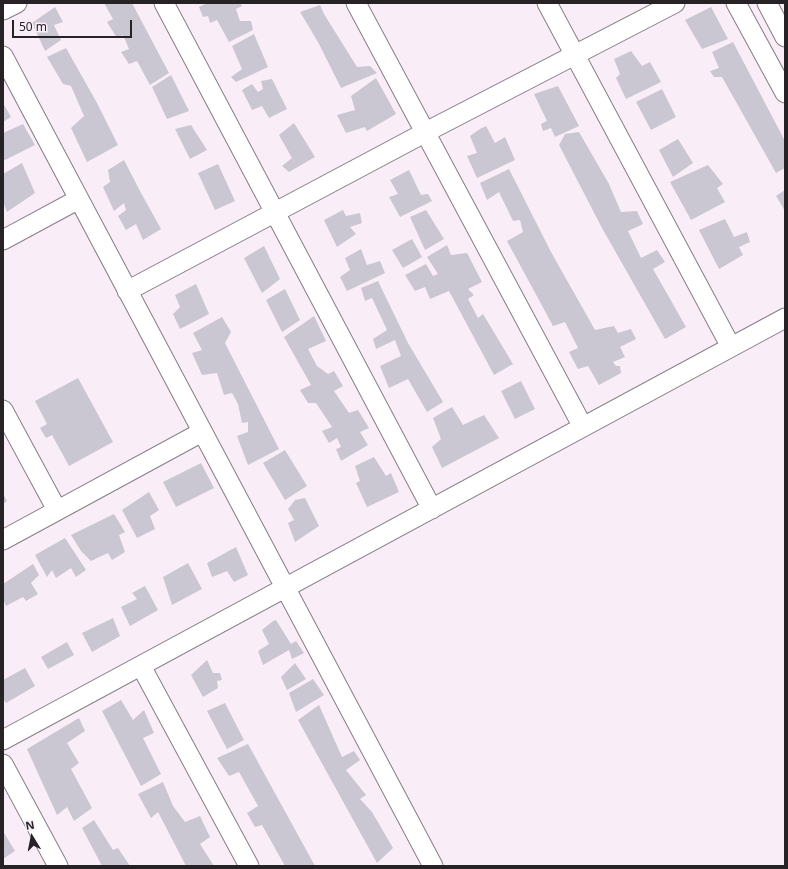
<!DOCTYPE html>
<html>
<head>
<meta charset="utf-8">
<style>
	body { margin:0 }
	#map { position:relative; width:788px; height:869px; overflow:hidden; background:#f9eef8; font-family:"Noto Sans",sans-serif }
	canvas { display:block }
	.frame { position:absolute; inset:0; border:4px solid #262226; pointer-events:none }
	.north { position:absolute; left:12px; top:817px; width:40px; height:40px; -webkit-text-stroke:3px #f9eef8; paint-order:stroke; rotate:350deg; font-size:11px; font-weight:700; line-height:16px; text-align:center; color:#262226 }
	.north::after { content:''; display:block; margin:auto; width:14px; height:18px; background:#262226; clip-path:polygon(50% 0,100% 100%,50% 72%,0 100%) }
	.scale { position:absolute; left:12px; top:20px; width:120px; height:18px; box-sizing:border-box; border:2px solid #262226; border-top:0; padding-left:5px; font-size:12px; line-height:14px; white-space:nowrap; color:#262226; -webkit-text-stroke:3px #f9eef8; paint-order:stroke }
</style>
</head>
<body>
<div id="map">
<canvas width="788" height="869"></canvas>
<div class="frame"></div>
<div class="north">N</div>
<div class="scale">50 m</div>
</div>
<script>
const g = document.querySelector('canvas').getContext('2d');
g.lineJoin = 'round';
function paint(path, color) {
  g.fillStyle = color;
  g.fill(path, 'evenodd');
}
function poly(rows) {
  const path = new Path2D();
  for (const r of rows) {
    path.moveTo(r[0], r[1]);
    for (let i = 2; i < r.length; i += 2) path.lineTo(r[i], r[i + 1]);
  }
  return path;
}
function strokePath(path, color, width, dash) {
  g.strokeStyle = color;
  g.lineWidth = width;
  g.lineCap = dash ? 'butt' : 'round';
  g.setLineDash(dash || []);
  g.stroke(path);
}
paint(poly([
	[104,3,132,3,169,73,150,85,137,61,129,64,121,52,129,49,123,35,117,38,107,22,113,19],
	[207,3,240,3,242,6,236,9,240,21,251,21,253,30,229,42,217,20,210,23,208,16,203,17,199,7],
	[320,5,324,14,357,67,370,66,377,73,341,88,318,42,300,12],
	[55,7,63,22,54,25,61,40,45,51,32,23],
	[711,7,728,39,702,49,685,20],
	[254,34,268,67,236,82,231,77,242,69,232,46],
	[733,42,785,141,785,168,776,173,722,77,714,77,710,71,719,68,712,52],
	[66,48,97,103,118,145,87,162,71,128,84,116,71,86,63,84,47,57],
	[631,51,642,66,650,62,661,82,626,99,616,78,620,74,614,59],
	[171,75,189,111,167,119,152,87],
	[376,78,396,114,367,131,365,127,346,133,337,115,355,110,351,96],
	[272,79,287,109,269,118,262,106,252,110,242,90,252,84,258,92,263,89,261,81],
	[558,86,579,126,555,137,551,128,543,131,541,124,547,121,534,94],
	[662,89,676,117,651,130,636,102],
	[3,103,11,117,3,122],
	[294,123,315,157,289,172,282,166,292,158,279,135],
	[23,124,35,145,3,161,3,133],
	[191,125,207,150,190,159,175,129],
	[486,126,495,143,505,137,515,160,477,178,467,156,477,153,470,136,480,129],
	[579,132,609,184,621,212,637,211,643,224,628,231,641,258,657,250,665,262,653,269,686,327,665,339,602,228,559,145,565,134],
	[678,139,693,163,673,177,659,150],
	[124,160,141,193,161,229,143,240,136,224,126,230,118,216,126,210,124,203,114,211,103,187,110,182,108,170],
	[22,163,35,193,7,212,3,202,3,174],
	[218,164,235,201,215,210,198,173],
	[708,165,723,184,717,188,725,202,691,220,670,182],
	[509,169,551,252,595,330,614,326,618,333,631,329,636,339,620,347,625,357,613,362,616,366,620,366,621,373,599,385,588,366,578,369,569,352,578,348,565,322,553,326,507,241,523,232,520,220,513,221,499,192,487,200,480,183],
	[409,170,421,195,428,194,432,201,400,217,389,197,398,194,390,180],
	[785,190,785,211,776,196],
	[343,210,346,216,360,213,362,223,350,227,356,234,337,247,324,220],
	[426,210,444,239,425,250,410,217],
	[725,219,734,237,747,232,750,242,739,247,743,255,719,269,699,230],
	[412,239,422,257,403,268,392,250],
	[447,245,451,255,467,253,482,282,468,289,474,295,468,299,478,318,483,314,513,364,494,375,449,291,430,299,425,287,415,291,405,275,426,264,433,276,438,274,427,257],
	[264,246,280,279,262,293,244,258],
	[361,249,367,265,380,261,385,273,347,291,340,277,350,270,345,258],
	[378,281,408,343,443,402,427,412,408,379,389,388,380,366,401,356,395,340,376,349,373,339,387,330,372,298,365,301,361,288],
	[196,284,209,314,180,329,173,314,180,307,175,295],
	[285,289,300,320,282,332,266,300],
	[314,316,326,341,308,349,317,366,328,374,334,371,343,386,334,391,349,413,358,410,369,428,360,432,368,445,341,461,336,449,341,447,337,438,329,443,322,431,332,427,316,403,308,403,300,390,311,385,284,337],
	[222,317,231,332,225,343,279,449,248,465,237,436,248,432,248,422,242,423,238,404,232,393,224,395,217,373,202,375,192,353,202,350,193,333],
	[78,378,113,442,69,466,52,435,46,438,40,428,47,424,35,401],
	[521,381,535,409,515,419,501,391],
	[452,407,463,425,484,415,499,438,442,468,432,447,441,439,433,418],
	[285,450,307,486,285,500,263,463],
	[374,457,386,476,391,473,399,492,367,507,356,483,360,481,355,466],
	[201,463,214,488,176,507,163,482],
	[149,492,159,510,150,516,155,529,137,538,122,510],
	[3,494,7,501,3,504],
	[305,498,319,526,295,542,288,523,294,520,288,509,295,500],
	[114,514,125,532,119,535,125,552,112,560,108,553,91,561,81,551,71,535],
	[65,538,86,570,76,577,71,568,56,578,52,570,47,577,35,555],
	[236,547,248,575,234,582,227,571,212,577,207,563],
	[188,563,202,589,172,605,163,577],
	[33,564,39,575,31,583,38,594,26,601,23,597,6,606,3,599,3,584],
	[145,586,158,610,130,626,121,607,137,599,132,593],
	[113,618,120,636,92,652,82,633],
	[276,620,291,644,296,641,304,653,292,659,289,650,263,665,258,651,269,644,262,630,273,621],
	[67,642,74,655,48,669,41,657],
	[207,660,213,673,220,673,222,680,217,681,218,688,203,697,191,675],
	[295,663,306,679,287,690,281,677],
	[25,668,35,686,6,703,3,699,3,680],
	[313,679,324,695,296,712,289,693],
	[121,700,133,720,144,710,154,733,143,738,161,774,141,786,102,711],
	[225,703,244,740,227,749,207,711],
	[319,705,342,757,354,751,360,760,346,770,366,795,360,799,372,812,393,848,377,863,298,720],
	[79,718,85,731,67,743,79,763,71,769,92,808,74,821,67,807,57,815,27,749],
	[248,744,315,866,285,866,262,825,255,827,247,813,258,806,239,772,229,776,217,758],
	[163,782,173,806,185,822,200,816,210,837,200,844,214,866,186,866,158,812,151,818,138,794],
	[94,820,113,850,118,848,130,866,102,866,82,828],
	[3,831,15,851,3,859]
]), '#cac6d2');
const street = poly([
	[164,3,432,509],
	[356,3,583,427],
	[547,3,731,347],
	[736,3,785,93],
	[767,3,785,37],
	[3,10,17,3],
	[3,56,433,866],
	[3,240,79,199],
	[127,291,426,132,675,3],
	[3,410,57,510],
	[3,540,202,432],
	[141,666,249,866],
	[3,740,785,318],
	[3,764,58,866]
]);
strokePath(street, '#867d86', 21);
strokePath(street, '#fff', 19);
</script>
</body>
</html>
